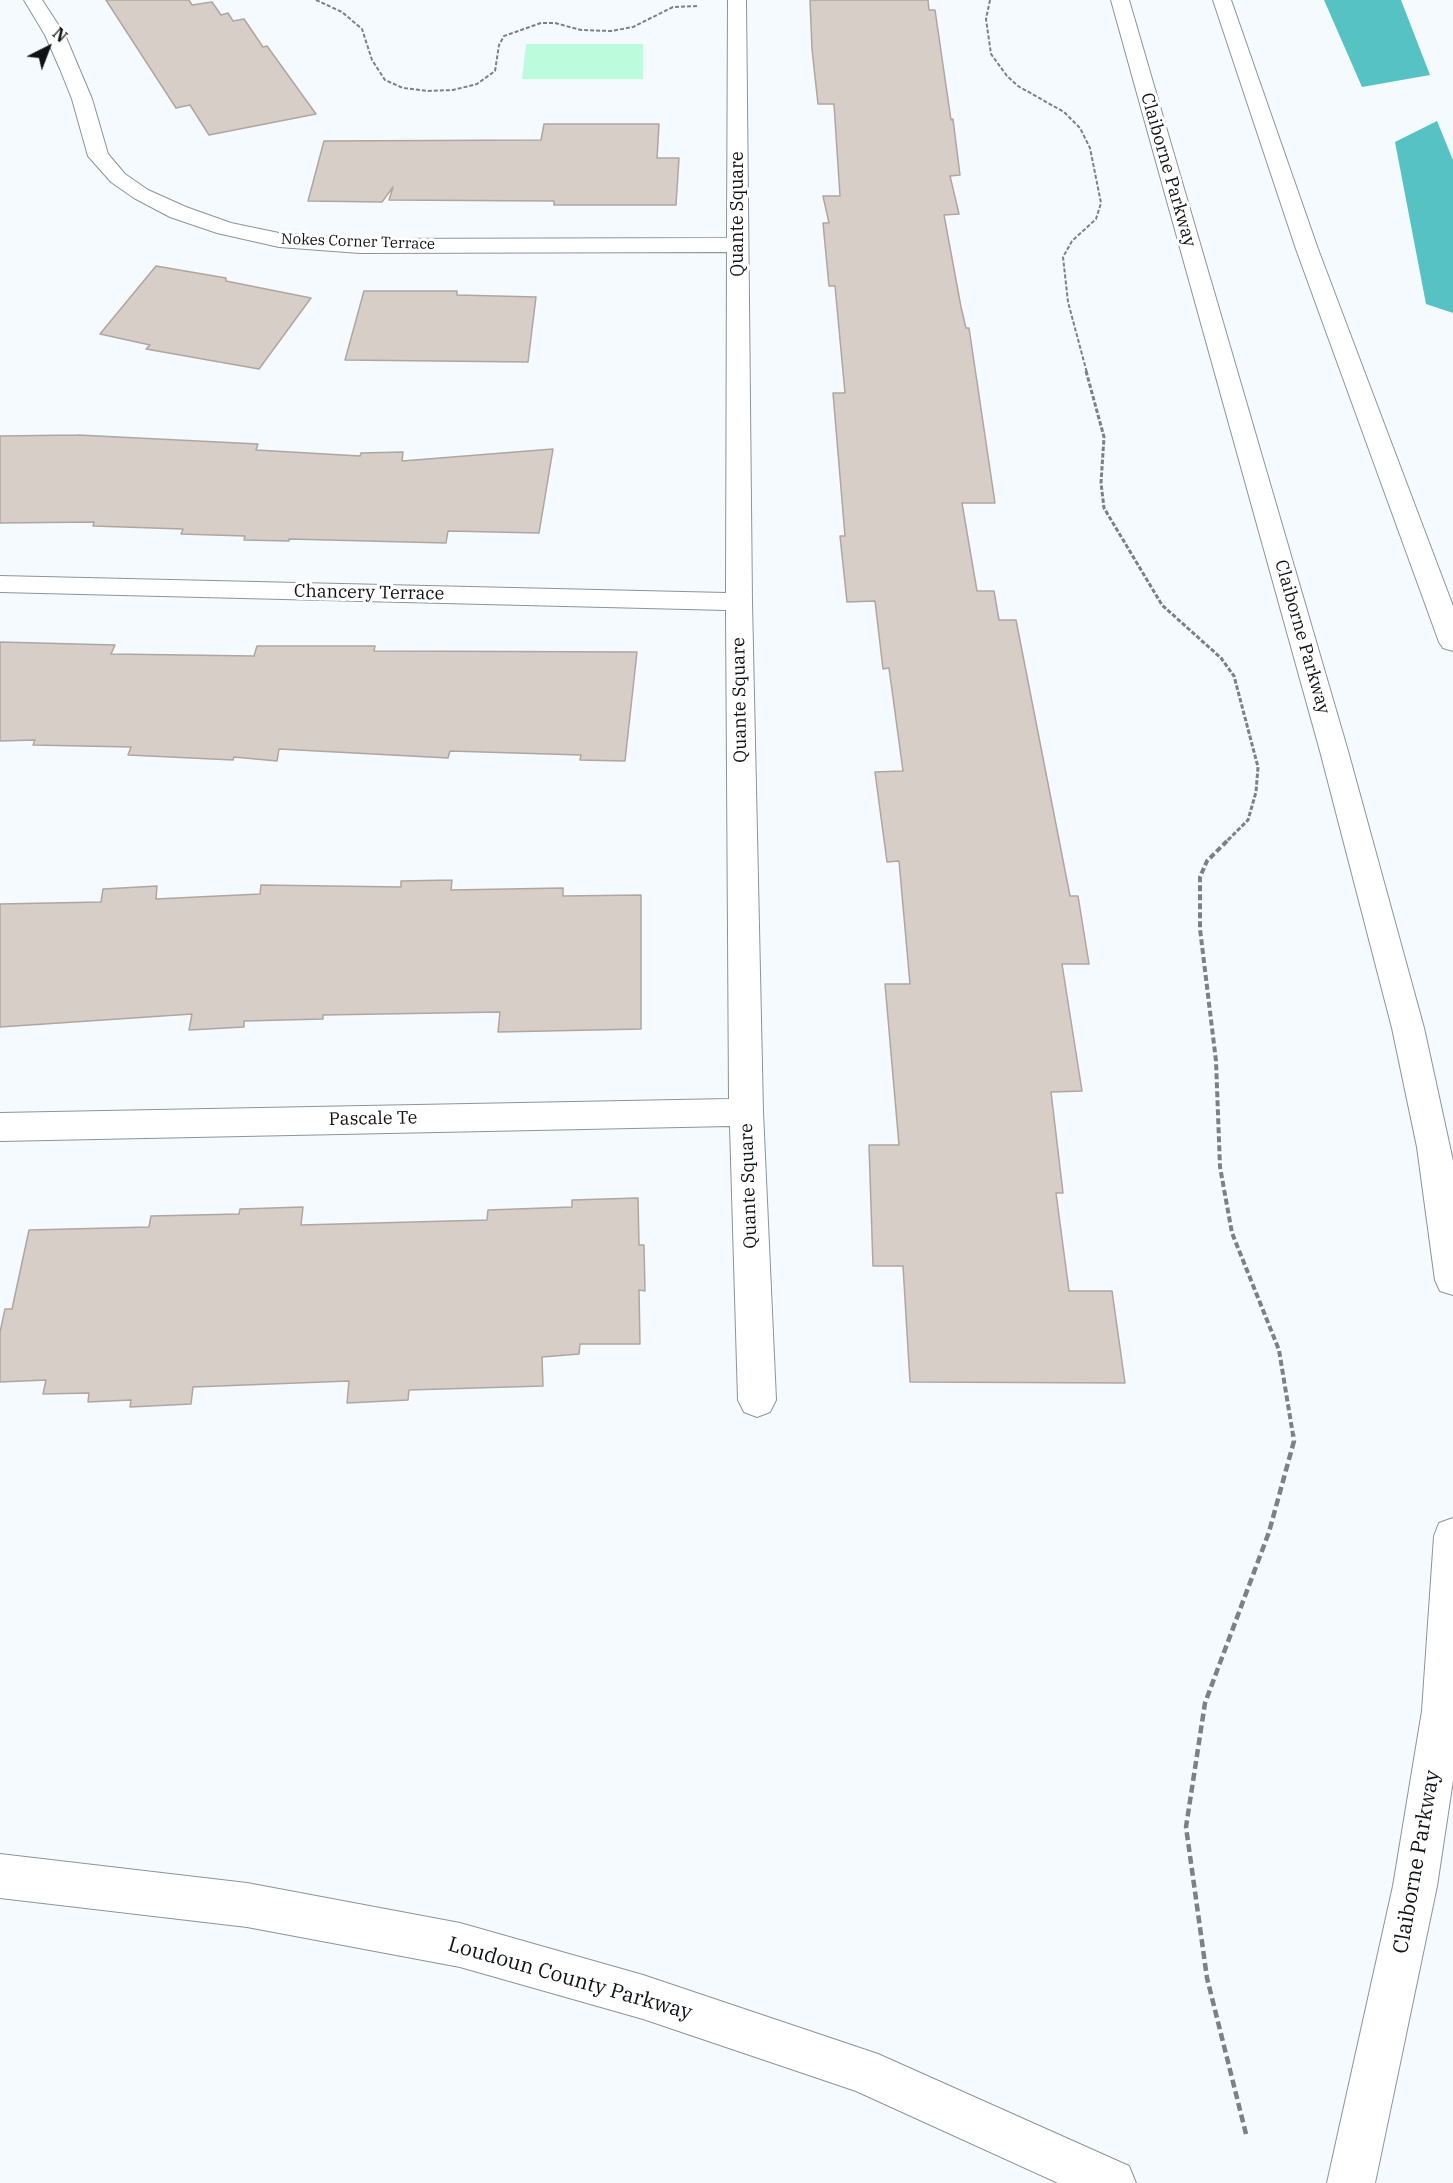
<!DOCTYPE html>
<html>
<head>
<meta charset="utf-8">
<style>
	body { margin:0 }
	#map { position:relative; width:1453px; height:2183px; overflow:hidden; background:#f5fafe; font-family:"IBM Plex Serif",serif }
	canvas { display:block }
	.north { position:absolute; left:18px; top:18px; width:60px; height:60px; -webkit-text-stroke:4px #fff; paint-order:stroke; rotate:42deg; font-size:16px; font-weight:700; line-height:24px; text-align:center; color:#101315 }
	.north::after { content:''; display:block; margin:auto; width:21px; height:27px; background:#101315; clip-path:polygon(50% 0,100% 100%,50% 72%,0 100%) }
</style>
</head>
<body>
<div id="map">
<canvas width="1453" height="2183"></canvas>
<div class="north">N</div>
</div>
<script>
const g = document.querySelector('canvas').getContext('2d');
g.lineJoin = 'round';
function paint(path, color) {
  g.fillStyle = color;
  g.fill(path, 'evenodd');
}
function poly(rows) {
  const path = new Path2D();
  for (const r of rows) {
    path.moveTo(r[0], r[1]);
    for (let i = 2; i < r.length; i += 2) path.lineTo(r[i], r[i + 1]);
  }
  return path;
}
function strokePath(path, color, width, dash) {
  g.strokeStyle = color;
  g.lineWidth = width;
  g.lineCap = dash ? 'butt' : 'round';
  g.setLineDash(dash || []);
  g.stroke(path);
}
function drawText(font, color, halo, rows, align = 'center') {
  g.font = font + ' "IBM Plex Serif",serif';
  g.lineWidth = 6;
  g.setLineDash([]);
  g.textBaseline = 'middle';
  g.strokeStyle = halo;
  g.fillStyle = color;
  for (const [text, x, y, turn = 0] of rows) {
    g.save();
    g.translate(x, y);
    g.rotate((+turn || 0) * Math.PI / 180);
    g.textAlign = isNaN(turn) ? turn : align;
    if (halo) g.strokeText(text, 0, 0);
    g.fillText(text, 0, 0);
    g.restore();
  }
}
paint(poly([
	[526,44,643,44,643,79,522,79]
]), '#bcfcdd');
paint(poly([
	[1324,0,1401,0,1430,75,1362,87],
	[1437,121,1453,160,1453,313,1426,304,1395,142]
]), '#56c2c4');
const building = poly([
	[106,0,189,0,192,5,212,2,221,15,228,13,233,21,244,19,263,47,267,46,316,114,209,135,190,105,176,108,106,0],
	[810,0,928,0,929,10,935,10,951,120,953,119,960,175,950,176,959,214,944,215,961,307,966,328,969,328,995,503,962,503,977,591,994,591,999,620,1016,620,1070,896,1078,896,1089,964,1062,964,1082,1091,1051,1092,1063,1193,1056,1193,1069,1291,1112,1291,1125,1383,910,1382,903,1266,873,1266,869,1145,899,1145,885,984,910,984,899,861,887,862,875,772,903,771,889,668,883,669,875,601,847,602,840,536,845,536,833,393,845,393,835,286,829,286,823,223,829,223,823,196,840,196,834,104,818,104,812,49,810,0],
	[544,124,659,124,657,158,679,158,676,205,554,205,554,201,389,200,393,187,382,202,308,201,324,141,541,140,544,124],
	[156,266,226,278,226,281,311,298,259,369,146,349,150,345,100,334,156,266],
	[364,291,457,291,457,295,536,297,528,362,345,360,364,291],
	[78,435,258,444,256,450,360,456,361,453,403,452,402,461,553,449,539,533,448,531,446,543,289,539,289,541,244,540,245,536,181,534,183,529,93,526,94,522,0,523,0,436,78,435],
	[0,642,115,645,111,654,254,656,257,646,375,646,374,651,637,652,625,761,580,760,581,755,450,751,448,758,279,749,277,761,234,757,233,760,128,755,131,747,33,745,35,740,0,741,0,642],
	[452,880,451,890,563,888,563,896,641,895,641,1029,498,1032,500,1012,323,1015,323,1019,244,1021,244,1027,189,1030,192,1014,0,1027,0,904,101,902,103,889,157,886,156,899,260,894,261,885,401,887,401,881,452,880],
	[638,1198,639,1245,644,1245,645,1291,639,1290,640,1344,580,1344,579,1354,542,1357,543,1386,409,1390,408,1400,347,1403,349,1381,193,1387,191,1404,130,1407,131,1400,88,1402,89,1393,43,1394,46,1380,0,1382,0,1332,5,1309,12,1309,29,1230,149,1227,151,1216,239,1214,240,1209,303,1207,301,1225,487,1220,488,1210,572,1207,572,1200,638,1198]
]);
paint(building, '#d7cec8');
strokePath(building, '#afa6a0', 1.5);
const minor = poly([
	[24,0,42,0,65,35,92,99,108,154,125,174,148,190,186,207,231,223,279,233,360,239,727,238,728,0,746,0,752,602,763,1112,776,1400,770,1412,757,1417,744,1412,738,1400,730,1126,0,1141,0,1113,729,1099,726,610,0,592,0,576,726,593,727,252,360,253,279,247,217,233,170,217,134,198,111,182,88,156,72,99,60,69,45,35,24,0]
]);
const major = poly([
	[1111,0,1129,0,1348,751,1424,1028,1453,1161,1453,1295,1440,1291,1435,1280,1417,1147,1392,1028,1320,751,1111,0],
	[1213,0,1231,0,1318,249,1453,606,1453,651,1443,648,1439,642,1296,249,1213,0],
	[1453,1518,1453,1780,1437,1886,1375,2183,1327,2183,1393,1886,1422,1711,1434,1536,1439,1523,1453,1518],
	[0,1854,247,1883,460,1923,643,1975,878,2054,1129,2166,1136,2183,1058,2183,856,2091,643,2019,460,1967,247,1927,0,1898,0,1854]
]);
strokePath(minor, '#8c949a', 2);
strokePath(major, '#8c949a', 2);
strokePath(poly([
	[316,0,342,12,362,29,372,60,385,80,403,88,428,91,453,90,477,84,495,71,499,45,504,36,541,23,555,23,581,30,611,31,633,27,673,7,698,6],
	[990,0,986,19,991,54,1007,76,1018,86,1064,112,1080,128,1090,148,1101,203,1096,219,1072,241,1063,257,1068,302,1087,373]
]), '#7d8184', 2, [4, 2]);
strokePath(poly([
	[1086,371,1104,437,1101,483,1104,508,1162,605,1221,658,1234,676,1258,767,1256,792,1248,820,1225,843]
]), '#7d8184', 3, [4.5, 2]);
strokePath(poly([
	[1227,841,1207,861,1200,877,1200,929,1216,1061,1220,1167,1232,1233,1279,1350,1293,1435]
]), '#7d8184', 4, [6, 3]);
strokePath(poly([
	[1246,2134,1207,1978,1186,1827,1205,1703,1269,1532,1294,1441,1293,1434]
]), '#7d8184', 4.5, [8, 4]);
paint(minor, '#fff');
paint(major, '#fff');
drawText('15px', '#101315', '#fff', [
	["Nokes Corner Terrace",358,242,2]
]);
drawText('18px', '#101315', '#fff', [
	["Claiborne Parkway",1168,170,74],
	["Quante Square",738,214,-90],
	["Chancery Terrace",369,593,1],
	["Claiborne Parkway",1302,637,74],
	["Quante Square",740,700,-91],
	["Pascale Te",373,1119,-1],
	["Quante Square",749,1186,-92]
]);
drawText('21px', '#101315', '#fff', [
	["Claiborne Parkway",1417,1862,-80],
	["Loudoun County Parkway",570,1979,16]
]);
</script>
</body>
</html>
